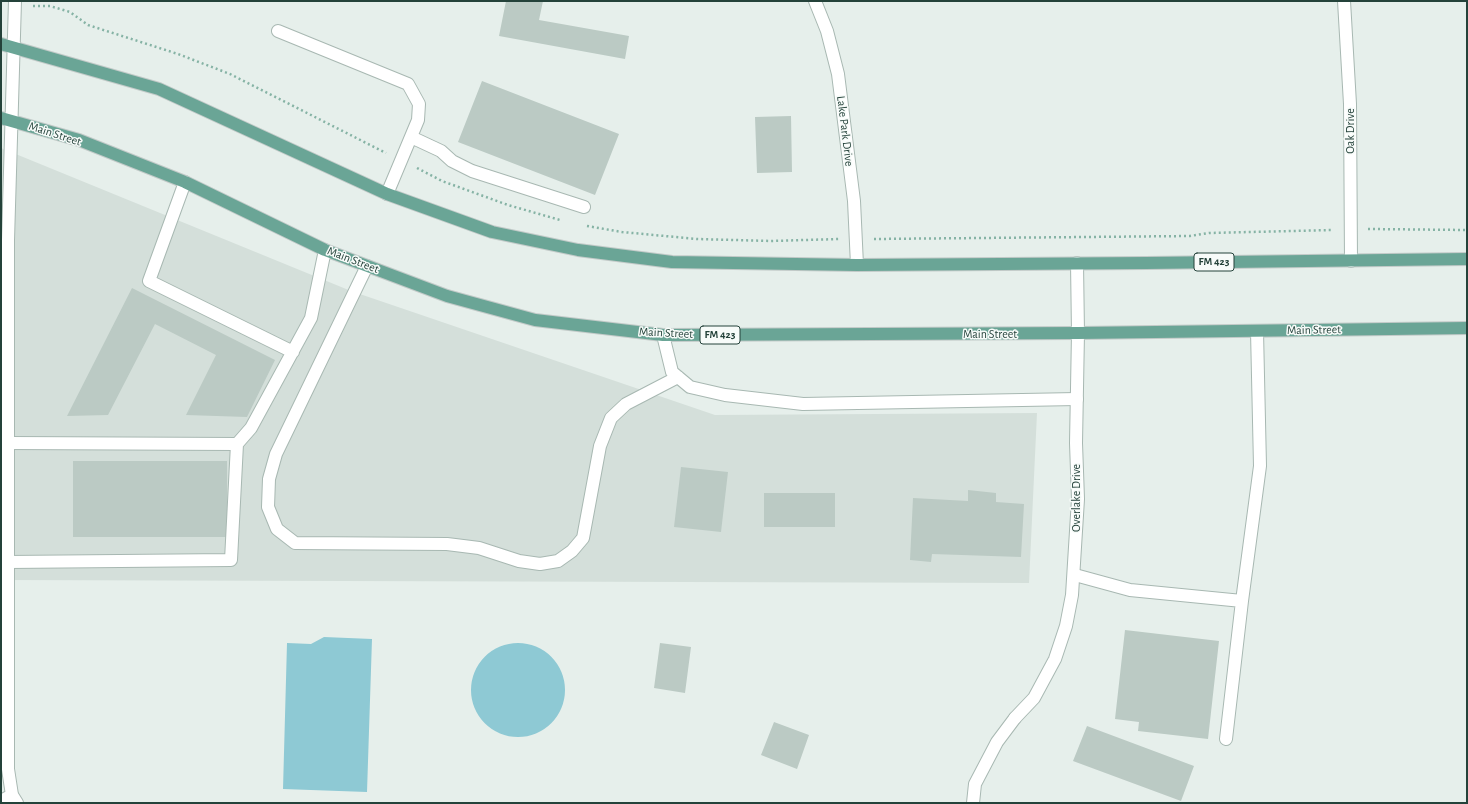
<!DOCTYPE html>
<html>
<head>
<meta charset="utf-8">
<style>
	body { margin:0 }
	#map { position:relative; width:1468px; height:804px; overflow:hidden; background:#e6efeb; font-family:"Alegreya Sans",sans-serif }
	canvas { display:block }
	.frame { position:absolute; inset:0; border:2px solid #24423a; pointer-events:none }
</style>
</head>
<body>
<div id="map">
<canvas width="1468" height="804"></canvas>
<div class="frame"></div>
</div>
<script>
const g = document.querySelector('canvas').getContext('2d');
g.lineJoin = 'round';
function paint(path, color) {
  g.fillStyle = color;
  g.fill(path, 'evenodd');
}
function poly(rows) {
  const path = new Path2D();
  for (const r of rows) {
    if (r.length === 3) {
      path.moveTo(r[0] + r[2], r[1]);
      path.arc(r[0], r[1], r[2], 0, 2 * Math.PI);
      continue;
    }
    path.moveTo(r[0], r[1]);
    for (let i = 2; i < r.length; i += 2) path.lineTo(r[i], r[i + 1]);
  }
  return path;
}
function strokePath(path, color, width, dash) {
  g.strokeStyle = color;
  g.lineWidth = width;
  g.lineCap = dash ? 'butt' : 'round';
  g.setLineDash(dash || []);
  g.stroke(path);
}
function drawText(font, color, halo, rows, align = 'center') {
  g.font = font + ' "Alegreya Sans",sans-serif';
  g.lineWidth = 3;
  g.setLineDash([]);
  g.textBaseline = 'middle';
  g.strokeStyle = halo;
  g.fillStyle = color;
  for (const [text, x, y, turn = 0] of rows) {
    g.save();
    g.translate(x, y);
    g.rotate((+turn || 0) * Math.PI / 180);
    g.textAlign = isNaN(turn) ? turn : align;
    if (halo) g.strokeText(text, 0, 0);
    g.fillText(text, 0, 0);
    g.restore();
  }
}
paint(poly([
	[1,148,351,291,715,415,1037,413,1029,583,1,580]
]), '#d4dfda');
paint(poly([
	[324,637,372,639,367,792,283,789,287,643,311,644],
	[518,690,47]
]), '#8ec9d4');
paint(poly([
	[506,1,543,1,539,20,629,36,625,59,499,36],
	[482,81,619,134,595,195,458,142],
	[791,116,792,172,757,173,755,117],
	[132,288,275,360,247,417,186,415,216,355,155,324,108,415,67,416],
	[73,461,227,461,227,537,73,537],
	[681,467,728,472,721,532,674,527],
	[968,490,996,493,996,502,1024,504,1021,557,932,554,931,562,910,560,913,498,968,501],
	[764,493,835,493,835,527,764,527],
	[1125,630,1219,641,1208,739,1138,731,1139,722,1115,719],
	[660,643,691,647,685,693,654,688],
	[774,722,809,735,797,769,761,755],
	[1087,726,1194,766,1181,801,1073,761]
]), '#bbcac4');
const service = poly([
	[278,31,408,84,419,104,418,120,387,194],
	[411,137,441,151,452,161,472,171,584,207],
	[185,182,149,281,293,352],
	[367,266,276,454,269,479,268,507,277,529,295,543,447,544,479,548,519,561,540,564,558,561,572,551,583,538,600,446,611,418,626,404,678,377],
	[663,335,672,372,690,387,725,395,803,404,1077,399],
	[8,443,237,444,251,428,311,318,325,250],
	[8,562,231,560,237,444],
	[1075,575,1130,590,1242,601,1260,466,1257,331],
	[1226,739,1242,601],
	[1,801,12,795],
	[973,803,975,784,997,742,1015,718]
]);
const minor = poly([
	[15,1,8,240,8,769,12,795,17,803],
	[815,1,827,31,838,74,854,201,857,265],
	[1344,1,1350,104,1351,261],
	[1015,718,1034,698,1055,659,1066,626,1072,595,1078,499,1076,443,1078,333,1077,263]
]);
const primary = poly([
	[1,44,159,89,387,194,492,232,578,250,672,262,857,265,1146,263,1467,259],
	[1,118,79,140,185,182,325,250,447,296,535,320,663,335,1078,333,1467,328]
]);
strokePath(service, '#a8b8b2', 14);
strokePath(minor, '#a8b8b2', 14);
strokePath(primary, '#c2cac8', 14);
strokePath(poly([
	[33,6,50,6,70,12,88,25,178,54,230,74,386,153],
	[417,168,442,181,508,205,560,220],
	[587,226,622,232,697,239,771,241,839,239],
	[1368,229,1467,230],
	[874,239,1190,236,1209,233,1333,230]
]), '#86b3a5', 2.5, [2, 3]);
strokePath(service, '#fff', 12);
strokePath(minor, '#fff', 12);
strokePath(primary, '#6aa596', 12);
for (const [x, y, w] of [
	[1214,262,40],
	[720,335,40]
]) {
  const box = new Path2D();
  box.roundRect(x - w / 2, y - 9, w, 18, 3);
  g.fillStyle = '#f7fbf9';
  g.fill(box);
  strokePath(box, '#24423a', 1);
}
drawText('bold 11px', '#24423a', null, [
	["FM 423",1214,262],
	["FM 423",720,335]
]);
drawText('12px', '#24423a', '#f7fbf9', [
	["Lake Park Drive",845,131,83],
	["Oak Drive",1350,131,-90],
	["Main Street",55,134,18],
	["Main Street",353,260,21],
	["Main Street",1314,330,-1],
	["Main Street",666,333,3],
	["Main Street",990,334],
	["Overlake Drive",1076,498,-90]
]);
</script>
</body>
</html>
